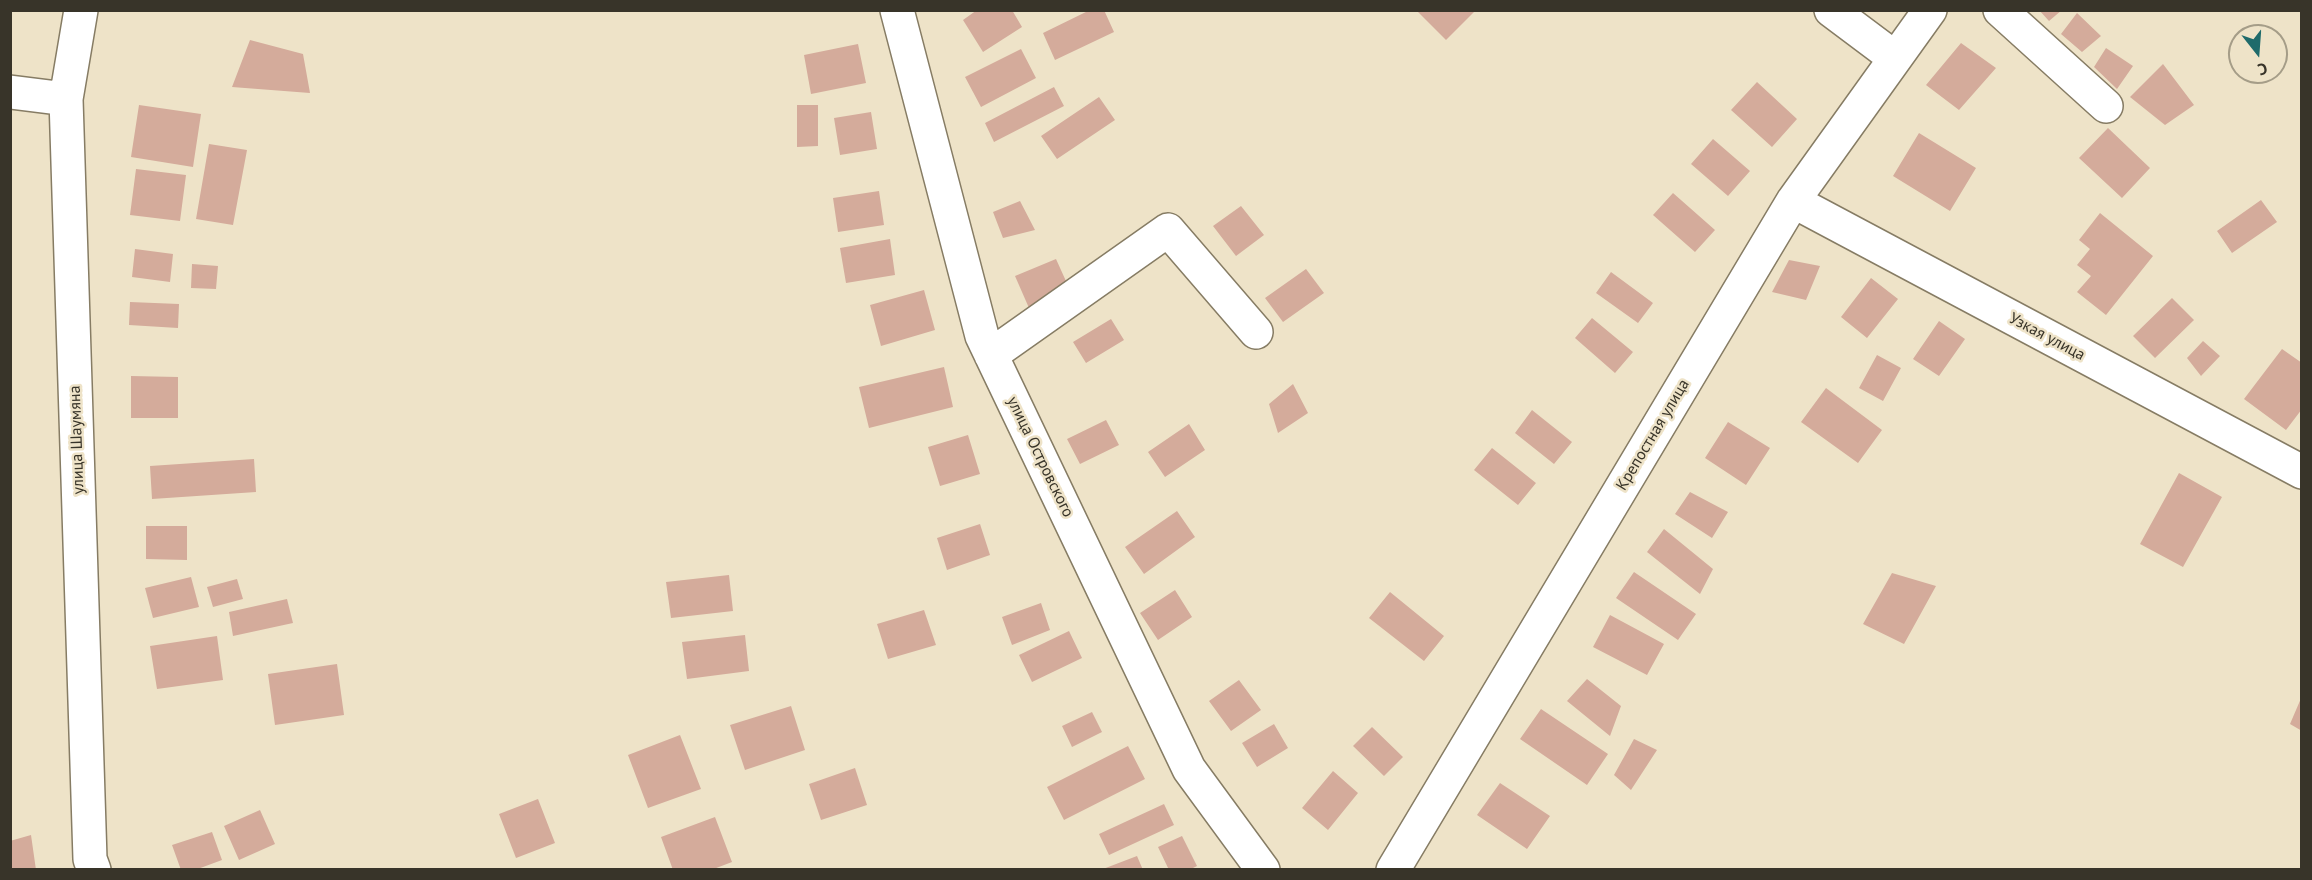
<!DOCTYPE html>
<html>
<head>
<meta charset="utf-8">
<style>
	body { margin:0 }
	#map { position:relative; width:2312px; height:880px; overflow:hidden; background:#eee3c8; font-family:"PT Sans",sans-serif }
	canvas { display:block }
	.frame { position:absolute; inset:0; border:12px solid #383429; pointer-events:none }
	.north { position:absolute; left:2228px; top:24px; width:60px; height:60px; box-sizing:border-box; background:#eee3c8; border:2px solid #a59d88; border-radius:50%; rotate:163deg; font-size:16px; font-weight:700; line-height:24px; text-align:center; color:#383429 }
	.north::after { content:''; display:block; margin:auto; width:21px; height:27px; background:#1f6b6b; clip-path:polygon(50% 0,100% 100%,50% 72%,0 100%) }
</style>
</head>
<body>
<div id="map">
<canvas width="2312" height="880"></canvas>
<div class="frame"></div>
<div class="north">С</div>
</div>
<script>
const g = document.querySelector('canvas').getContext('2d');
g.lineJoin = 'round';
function paint(path, color) {
  g.fillStyle = color;
  g.fill(path, 'evenodd');
}
function poly(rows) {
  const path = new Path2D();
  for (const r of rows) {
    path.moveTo(r[0], r[1]);
    for (let i = 2; i < r.length; i += 2) path.lineTo(r[i], r[i + 1]);
  }
  return path;
}
function strokePath(path, color, width, dash) {
  g.strokeStyle = color;
  g.lineWidth = width;
  g.lineCap = dash ? 'butt' : 'round';
  g.setLineDash(dash || []);
  g.stroke(path);
}
function drawText(font, color, halo, rows, align = 'center') {
  g.font = font + ' "PT Sans",sans-serif';
  g.lineWidth = 5;
  g.setLineDash([]);
  g.textBaseline = 'middle';
  g.strokeStyle = halo;
  g.fillStyle = color;
  for (const [text, x, y, turn = 0] of rows) {
    g.save();
    g.translate(x, y);
    g.rotate((+turn || 0) * Math.PI / 180);
    g.textAlign = isNaN(turn) ? turn : align;
    if (halo) g.strokeText(text, 0, 0);
    g.fillText(text, 0, 0);
    g.restore();
  }
}
paint(poly([
	[977,10,1012,10,1022,27,983,52,963,20],
	[1090,10,1104,10,1114,32,1055,60,1043,33],
	[1416,10,1476,10,1446,40],
	[2039,10,2062,10,2049,21],
	[2077,13,2101,36,2082,52,2061,34],
	[250,40,303,54,310,93,232,87],
	[1961,43,1996,68,1959,110,1926,85],
	[858,44,866,83,811,94,804,55],
	[2106,48,2133,66,2117,89,2094,67],
	[1021,49,1036,78,981,107,965,77],
	[2163,64,2194,105,2165,125,2130,97],
	[1757,82,1797,119,1772,147,1731,110],
	[1054,87,1064,106,994,142,985,123],
	[1099,97,1115,120,1057,159,1041,136],
	[139,105,201,114,193,167,131,157],
	[797,105,818,105,818,146,797,147],
	[871,112,877,149,840,155,834,118],
	[2108,128,2150,168,2122,198,2079,158],
	[1919,133,1976,168,1950,211,1893,176],
	[1713,139,1750,171,1728,196,1691,164],
	[209,144,247,150,233,225,196,219],
	[136,169,186,175,180,221,130,215],
	[879,191,884,225,838,232,833,198],
	[1673,193,1715,230,1695,252,1653,215],
	[2261,200,2277,222,2232,253,2217,231],
	[1020,201,1035,230,1003,238,993,212],
	[1241,206,1264,235,1236,256,1213,226],
	[2100,213,2153,256,2106,315,2077,292,2091,276,2077,265,2090,249,2079,240],
	[890,239,895,275,846,283,840,248],
	[135,249,173,254,170,282,132,277],
	[1056,259,1070,290,1029,308,1015,276],
	[1789,260,1820,266,1806,300,1772,292],
	[192,264,218,266,216,289,191,288],
	[1306,269,1324,293,1283,322,1265,298],
	[1611,272,1653,303,1638,323,1596,293],
	[1871,278,1898,299,1867,338,1841,317],
	[924,290,935,330,881,346,870,305],
	[2172,298,2194,320,2155,358,2133,336],
	[130,302,179,304,178,328,129,325],
	[1592,318,1633,352,1615,373,1575,338],
	[1111,319,1124,340,1086,363,1073,342],
	[1939,321,1965,339,1939,376,1913,359],
	[2203,341,2220,356,2201,376,2187,358],
	[2282,349,2302,363,2302,409,2286,430,2244,399],
	[1877,355,1901,368,1883,401,1859,388],
	[944,367,953,407,869,428,859,387],
	[131,376,178,377,178,418,131,418],
	[1293,384,1308,413,1278,433,1269,404],
	[1826,388,1882,430,1858,463,1801,422],
	[1532,410,1572,442,1554,464,1515,433],
	[1106,420,1119,445,1080,464,1067,439],
	[1728,422,1770,448,1746,485,1705,458],
	[1189,424,1205,450,1165,477,1148,452],
	[968,435,980,474,940,486,928,447],
	[1492,448,1536,483,1518,505,1474,470],
	[254,459,256,492,152,499,150,466],
	[2179,473,2222,497,2183,567,2140,544],
	[1690,492,1728,512,1712,538,1675,514],
	[1177,511,1195,537,1144,574,1125,547],
	[980,524,990,555,947,570,937,538],
	[146,526,187,526,187,560,146,559],
	[1664,529,1713,569,1700,594,1647,552],
	[1634,572,1696,614,1678,640,1616,598],
	[1892,573,1936,586,1904,644,1863,624],
	[729,575,733,611,671,618,666,582],
	[191,577,199,607,153,618,145,588],
	[237,579,243,599,213,607,207,587],
	[1175,590,1192,617,1158,640,1140,613],
	[1390,592,1444,636,1424,661,1369,618],
	[287,599,293,623,233,636,229,612],
	[1041,603,1050,630,1012,645,1002,617],
	[924,610,936,645,888,659,877,624],
	[1610,615,1664,644,1647,675,1593,647],
	[1069,631,1082,658,1032,682,1019,655],
	[745,635,749,671,687,679,682,642],
	[217,636,223,680,157,689,150,646],
	[337,664,344,715,275,725,268,674],
	[1587,679,1621,706,1610,736,1567,701],
	[1239,680,1261,710,1231,731,1209,701],
	[2302,696,2302,731,2290,724],
	[791,706,805,750,745,770,730,725],
	[1541,709,1608,754,1587,785,1520,739],
	[1092,712,1102,732,1072,747,1062,726],
	[1274,724,1288,748,1257,767,1242,743],
	[1372,727,1403,757,1384,776,1353,746],
	[680,735,701,789,648,808,628,755],
	[1634,739,1657,750,1631,790,1614,775],
	[1128,746,1145,779,1064,820,1047,787],
	[855,768,867,805,821,820,809,784],
	[1333,771,1358,793,1328,830,1302,808],
	[1500,783,1550,816,1527,849,1477,815],
	[538,799,555,843,516,858,499,814],
	[1164,804,1174,825,1109,855,1099,834],
	[260,810,275,844,239,860,224,826],
	[715,817,732,862,711,870,673,870,661,837],
	[212,832,222,860,195,870,181,870,172,845],
	[31,835,36,870,10,870,10,841],
	[1182,836,1197,866,1189,870,1169,870,1158,847],
	[1137,856,1143,870,1103,870,1103,869]
]), '#d4ab9b');
const minor = poly([
	[81,10,66,99,90,859,94,870],
	[897,10,982,336,1189,769,1263,870],
	[1831,10,1895,58],
	[2000,10,2106,106],
	[10,92,66,99],
	[1793,201,2302,472],
	[991,355,1168,230,1256,332],
	[1393,870,1793,201,1930,10]
]);
strokePath(minor, '#867c64', 36);
strokePath(minor, '#fff', 33);
drawText('16px', '#383429', '#eee3c8', [
	["Узкая улица",2047,337,28],
	["Крепостная улица",1653,435,-59],
	["улица Шаумяна",77,440,-92],
	["улица Островского",1040,457,64]
]);
</script>
</body>
</html>
